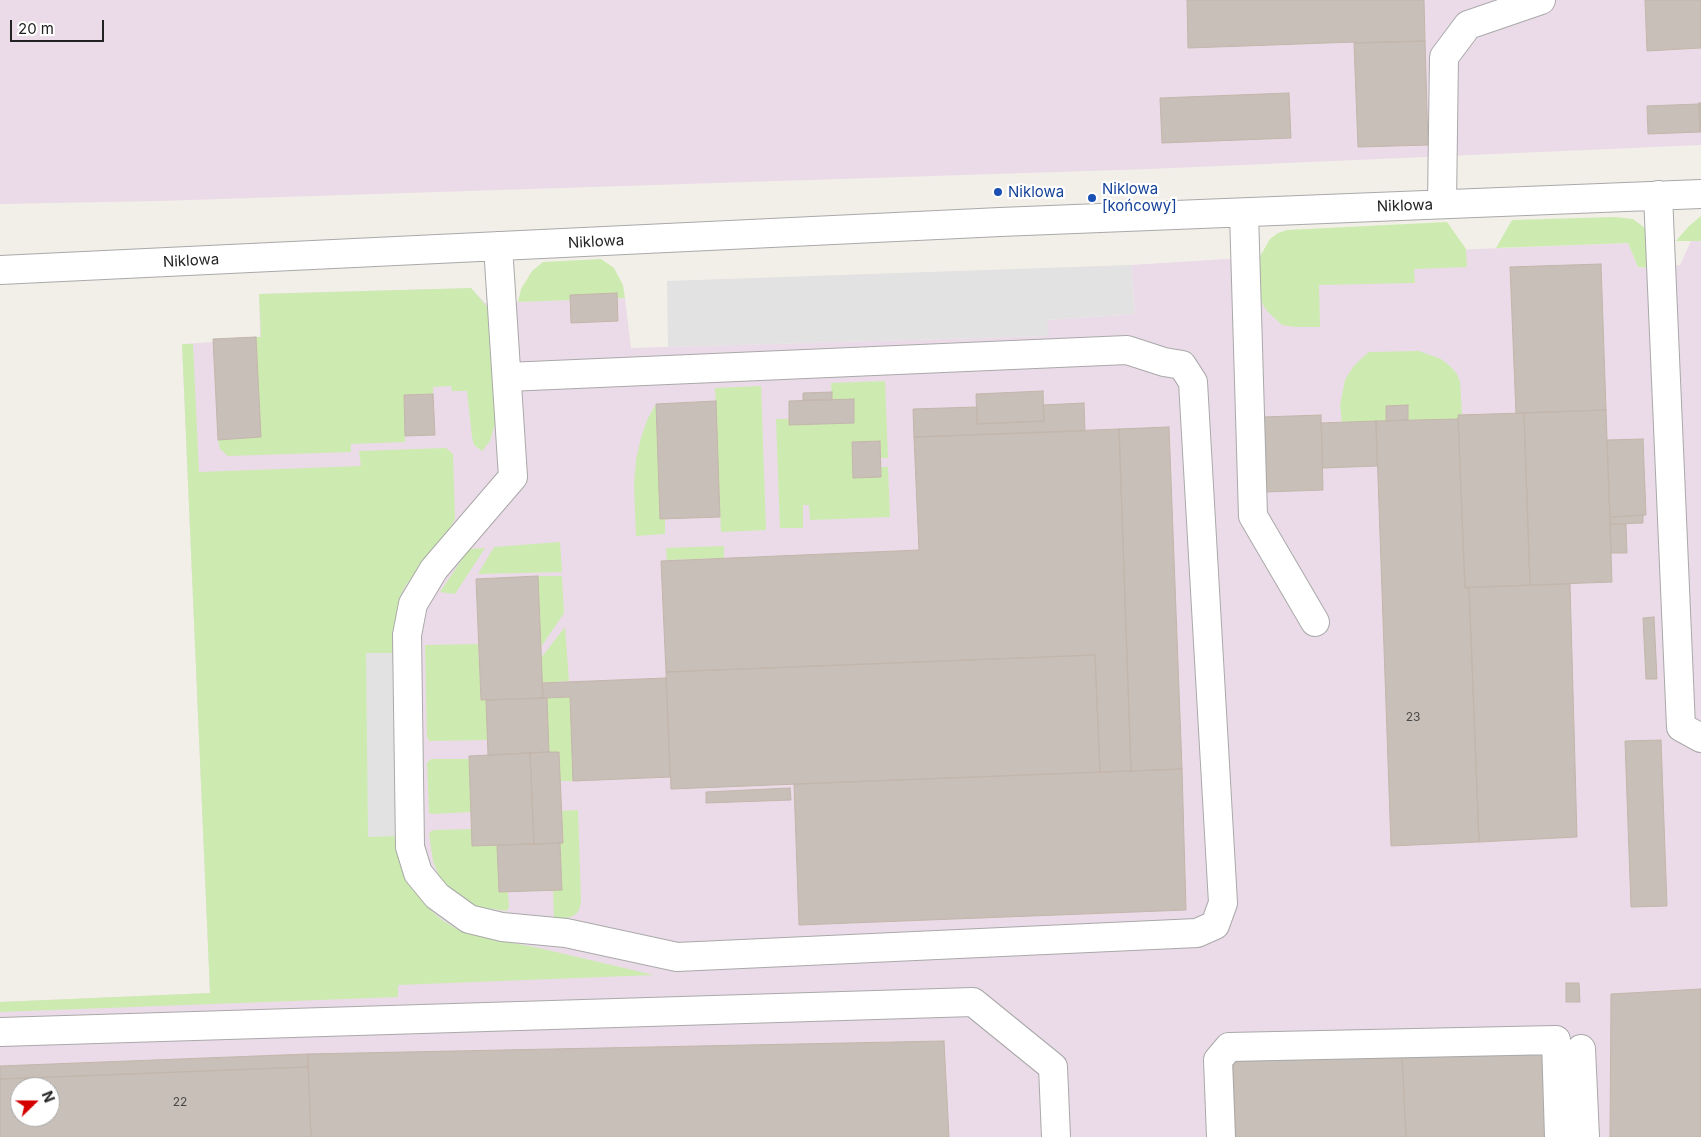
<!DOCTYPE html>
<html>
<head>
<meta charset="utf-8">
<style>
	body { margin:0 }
	#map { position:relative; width:1701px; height:1137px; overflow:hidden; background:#f2efe9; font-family:Inter,sans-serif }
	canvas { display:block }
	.north { position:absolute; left:10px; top:1077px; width:50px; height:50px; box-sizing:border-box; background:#fff; border:1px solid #a7a7a7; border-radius:50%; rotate:68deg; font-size:14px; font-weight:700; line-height:20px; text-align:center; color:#222 }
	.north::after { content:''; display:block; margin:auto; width:18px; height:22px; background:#d40000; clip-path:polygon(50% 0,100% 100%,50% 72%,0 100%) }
	.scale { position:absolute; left:10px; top:20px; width:94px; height:22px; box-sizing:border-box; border:2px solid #222; border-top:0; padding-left:6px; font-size:15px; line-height:18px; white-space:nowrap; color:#222; -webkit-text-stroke:4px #fff; paint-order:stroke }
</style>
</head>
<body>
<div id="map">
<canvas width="1701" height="1137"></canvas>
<div class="north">N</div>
<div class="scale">20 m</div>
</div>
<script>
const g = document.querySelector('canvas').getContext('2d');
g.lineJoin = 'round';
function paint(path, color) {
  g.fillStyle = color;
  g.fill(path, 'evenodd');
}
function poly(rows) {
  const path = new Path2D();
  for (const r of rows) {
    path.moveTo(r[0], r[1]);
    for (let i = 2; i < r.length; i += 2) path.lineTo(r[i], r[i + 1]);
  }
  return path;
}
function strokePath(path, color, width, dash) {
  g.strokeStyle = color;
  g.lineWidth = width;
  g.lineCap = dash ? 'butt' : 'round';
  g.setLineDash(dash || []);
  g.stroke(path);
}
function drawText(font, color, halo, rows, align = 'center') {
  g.font = font + ' Inter,sans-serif';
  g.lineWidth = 4.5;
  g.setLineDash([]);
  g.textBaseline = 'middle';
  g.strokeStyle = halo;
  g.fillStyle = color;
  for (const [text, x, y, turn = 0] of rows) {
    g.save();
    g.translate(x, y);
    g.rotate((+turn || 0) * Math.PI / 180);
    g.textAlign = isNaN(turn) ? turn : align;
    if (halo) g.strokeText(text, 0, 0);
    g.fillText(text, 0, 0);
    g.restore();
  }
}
paint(poly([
	[0,0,1701,0,1701,145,1150,169,159,201,0,204],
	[1691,241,1701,241,1701,1137,0,1137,0,1002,210,993,182,344,213,342,213,339,260,337,259,294,471,288,485,303,625,298,631,348,1048,336,1047,320,1135,314,1131,265,1226,259,1628,243,1638,267,1652,268,1680,265],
	[20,1087,50,1087,50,1117,20,1117]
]), '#ebdbe8');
paint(poly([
	[1701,216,1701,241,1676,241,1688,227],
	[1615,217,1633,219,1645,228,1651,237,1652,268,1638,267,1628,243,1496,248,1512,220],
	[1447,222,1466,249,1467,267,1414,269,1415,283,1319,285,1320,327,1295,327,1282,325,1267,311,1262,303,1259,288,1259,258,1270,239,1278,233,1287,230],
	[601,259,614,268,623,285,625,298,518,302,521,289,526,281,532,271,543,262],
	[471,288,490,310,496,420,490,441,482,451,474,445,472,437,467,391,452,391,451,386,433,387,433,394,404,395,405,442,351,444,351,452,228,456,220,449,218,440,261,437,256,337,261,337,259,294],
	[182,344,193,344,199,472,361,466,359,451,446,448,453,454,455,519,447,533,406,585,401,594,394,629,393,653,366,653,403,869,415,891,427,907,442,920,460,931,486,938,539,948,654,975,398,985,398,997,0,1012,0,1002,210,993],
	[1419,351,1441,359,1450,366,1457,374,1460,382,1462,415,1458,419,1408,420,1408,405,1386,406,1386,421,1342,423,1340,405,1345,380,1353,367,1362,358,1369,352],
	[885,381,888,458,881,458,880,441,852,442,853,477,881,477,881,467,888,467,890,517,810,520,809,505,803,505,803,528,780,528,776,419,789,419,790,425,854,423,854,399,832,400,831,383],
	[761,386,766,530,721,532,715,388],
	[656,404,660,519,665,519,665,534,636,536,634,485,636,460,641,438,648,418],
	[560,542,562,572,478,574,494,547],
	[724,546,724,558,667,560,666,548],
	[485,548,455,594,440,592,469,549],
	[538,576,562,576,564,613,541,647],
	[565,627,569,681,542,683,541,658],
	[478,644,481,700,486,700,488,740,429,741,427,737,425,645],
	[570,697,573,781,560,781,559,752,549,752,547,698],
	[431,759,469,759,471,812,432,814,429,813,427,763],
	[578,810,581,902,579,910,576,914,571,917,554,920,553,890,562,889,560,843,563,842,562,811],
	[472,829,473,846,497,845,499,892,508,892,509,908,506,911,473,906,455,894,440,878,433,861,429,834,430,832,434,830]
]), '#cdebb0');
paint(poly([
	[1131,265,1135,314,1047,320,1049,336,668,347,667,281],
	[366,653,393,653,397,836,368,837]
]), '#e2e2e2');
const building = poly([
	[1187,0,1424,0,1425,41,1354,43,1354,42,1188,48,1187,0],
	[1645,0,1701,0,1701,48,1647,51,1645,0],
	[1425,41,1428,145,1358,147,1354,43,1425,41],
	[1289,93,1291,138,1162,143,1160,98,1289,93],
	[1699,103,1701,103,1701,132,1700,132,1699,103],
	[1699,104,1700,132,1648,134,1647,106,1699,104],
	[1601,264,1606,410,1516,413,1510,267,1601,264],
	[617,293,618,321,571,323,570,295,617,293],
	[256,337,261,437,218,440,213,339,256,337],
	[1043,391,1044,421,977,424,976,394,1043,391],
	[832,392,832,400,803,400,803,393,832,392],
	[433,394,435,435,405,436,404,395,433,394],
	[854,399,854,423,789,425,789,401,854,399],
	[716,401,720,517,660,519,656,404,716,401],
	[1084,403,1085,431,914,437,913,409,977,407,977,424,1044,421,1043,405,1084,403],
	[1408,405,1408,420,1386,421,1386,406,1408,405],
	[1606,410,1612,582,1530,585,1524,413,1606,410],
	[1524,413,1530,585,1465,588,1458,415,1524,413],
	[1321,415,1323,490,1265,492,1263,417,1321,415],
	[1458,419,1465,588,1469,587,1479,842,1391,846,1376,421,1458,419],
	[1376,421,1377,466,1323,468,1321,423,1376,421],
	[1169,427,1182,769,1131,771,1119,429,1169,427],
	[1119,429,1131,771,1100,772,1095,655,666,672,661,561,919,550,914,437,1119,429],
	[1643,439,1646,515,1610,517,1607,440,1643,439],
	[880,441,881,477,853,478,852,442,880,441],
	[1643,515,1643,523,1610,524,1610,517,1643,515],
	[1610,524,1626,524,1627,553,1611,553,1610,524],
	[538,576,543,698,481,700,476,579,538,576],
	[1570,584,1577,837,1479,842,1469,587,1570,584],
	[1654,617,1657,679,1646,679,1643,618,1654,617],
	[1095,655,1100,772,671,789,666,672,1095,655],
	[666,678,670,777,573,781,570,697,543,698,542,683,666,678],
	[547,698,549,752,488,755,486,700,547,698],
	[1661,740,1667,906,1631,907,1625,741,1661,740],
	[549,752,559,752,563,843,534,844,530,753,549,752],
	[530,753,534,844,472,846,469,756,530,753],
	[1182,769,1186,910,799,925,794,784,1182,769],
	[790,788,791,800,706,803,706,792,790,788],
	[560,843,562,890,499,892,497,845,560,843],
	[1566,983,1579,983,1580,1002,1566,1002,1566,983],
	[1701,989,1701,1137,1610,1137,1611,994,1701,989],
	[944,1041,949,1137,311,1137,308,1054,944,1041],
	[1547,1050,1550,1137,1406,1137,1402,1055,1547,1050],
	[308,1054,308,1067,0,1079,0,1066,308,1054],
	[1402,1055,1406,1137,1236,1137,1233,1062,1402,1055],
	[308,1067,311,1137,0,1137,0,1079,308,1067],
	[20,1087,50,1087,50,1117,20,1117,20,1087]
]);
paint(building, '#c7bfb8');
strokePath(building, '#c4b6ab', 1);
const minor = poly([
	[1658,195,1681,727,1701,738],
	[1442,204,1444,57,1468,25,1541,0],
	[1244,213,1253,516,1315,622],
	[498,246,513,477,434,569,413,604,407,635,410,847,418,873,437,896,469,919,502,927,566,933,677,957,1197,933,1215,925,1223,903,1193,382,1182,365,1164,362,1127,350,507,377],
	[0,270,1000,222,1701,194],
	[0,1032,973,1002,1053,1067,1056,1137],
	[1581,1049,1585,1137],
	[1221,1137,1218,1060,1229,1047,1556,1040,1559,1137]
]);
strokePath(minor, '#a9a9a9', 30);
strokePath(minor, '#fff', 28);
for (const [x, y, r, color] of [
	[998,192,5,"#1a4fb4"],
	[1092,198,5,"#1a4fb4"]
]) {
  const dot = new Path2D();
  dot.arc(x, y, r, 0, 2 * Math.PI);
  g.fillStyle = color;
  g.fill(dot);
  strokePath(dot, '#fff', 2);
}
drawText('12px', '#4b4948', null, [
	["23",1413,717],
	["22",180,1102]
]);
drawText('15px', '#164399', '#fff', [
	["Niklowa",1102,189],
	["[końcowy]",1102,206],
	["Niklowa",1008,192]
], 'left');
drawText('15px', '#222', '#fff', [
	["Niklowa",1405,206,-2],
	["Niklowa",596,242,-3],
	["Niklowa",191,261,-3]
]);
</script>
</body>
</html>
